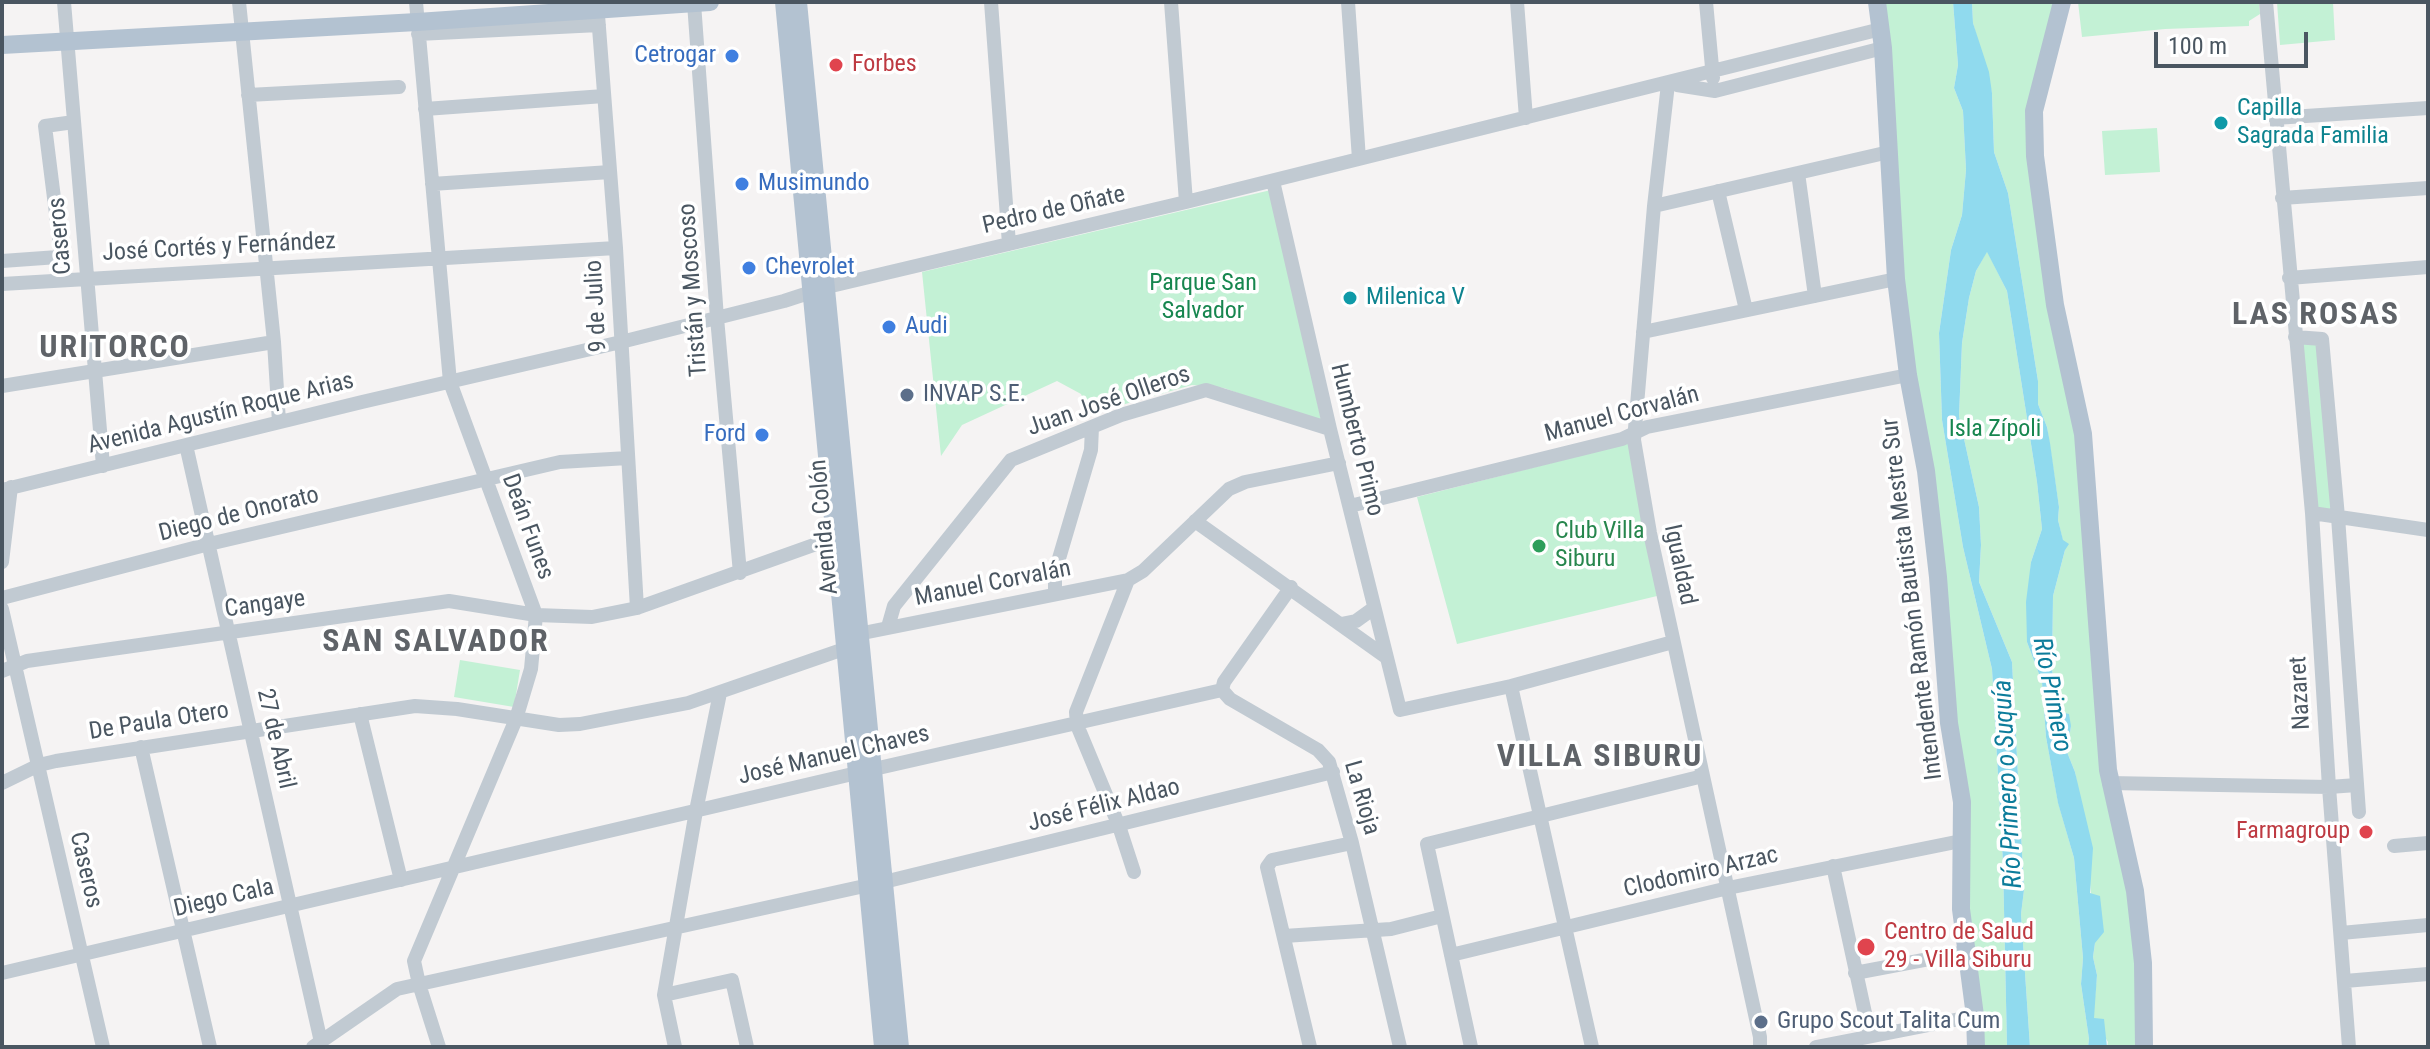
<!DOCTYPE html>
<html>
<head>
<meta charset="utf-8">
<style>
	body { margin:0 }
	#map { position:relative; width:2430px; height:1049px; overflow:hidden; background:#f5f3f3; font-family:"Roboto Condensed",sans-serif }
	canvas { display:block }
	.frame { position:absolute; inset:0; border:4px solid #4a5661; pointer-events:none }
	.scale { position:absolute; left:2154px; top:32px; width:154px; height:36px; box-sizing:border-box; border:4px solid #4a5661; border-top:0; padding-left:10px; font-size:24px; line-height:28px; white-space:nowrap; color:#4a5661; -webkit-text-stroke:6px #fff; paint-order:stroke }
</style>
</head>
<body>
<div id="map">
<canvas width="2430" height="1049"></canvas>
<div class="frame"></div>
<div class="scale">100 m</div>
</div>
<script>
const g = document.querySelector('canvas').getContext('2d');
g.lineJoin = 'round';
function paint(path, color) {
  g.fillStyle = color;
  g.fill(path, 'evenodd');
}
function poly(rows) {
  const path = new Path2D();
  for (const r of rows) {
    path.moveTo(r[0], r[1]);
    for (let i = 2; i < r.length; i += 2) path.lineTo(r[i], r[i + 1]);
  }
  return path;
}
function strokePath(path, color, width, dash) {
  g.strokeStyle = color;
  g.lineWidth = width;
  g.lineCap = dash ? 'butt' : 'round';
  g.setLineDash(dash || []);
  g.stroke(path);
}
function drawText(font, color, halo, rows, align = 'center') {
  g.font = font + ' "Roboto Condensed",sans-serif';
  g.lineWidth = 7;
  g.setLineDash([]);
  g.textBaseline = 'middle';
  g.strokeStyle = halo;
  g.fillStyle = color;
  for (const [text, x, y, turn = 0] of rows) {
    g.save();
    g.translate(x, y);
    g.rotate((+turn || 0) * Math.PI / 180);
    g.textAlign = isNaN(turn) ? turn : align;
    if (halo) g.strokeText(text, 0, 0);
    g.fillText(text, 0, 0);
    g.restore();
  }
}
paint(poly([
	[1877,2,1953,2,1958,65,1954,88,1963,111,1966,170,1962,215,1951,250,1939,333,1942,420,1963,547,1992,669,2003,863,2007,1047,1976,1047,1961,841,1917,420],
	[1972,2,2062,2,2034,111,2076,392,2108,770,2128,854,2144,1047,2107,1047,2108,1042,2093,1018,2097,975,2093,957,2095,943,2090,882,2079,794,2075,772,2067,752,2071,726,2060,712,2052,670,2053,596,2065,550,2058,520,2059,507,2047,427,2038,404,2038,381,2008,193,1994,152,1992,93,1973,23],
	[2078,2,2259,2,2260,14,2249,21,2249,26,2165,29,2082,37],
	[2277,2,2333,2,2335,40,2280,45],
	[2157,128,2160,172,2105,175,2102,131],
	[1271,190,1322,424,1224,388,1192,385,1090,414,1081,394,1057,381,962,425,941,456,922,272],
	[1987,251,2007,291,2037,482,2042,529,2031,562,2027,642,2042,682,2046,737,2058,802,2074,858,2083,958,2081,984,2089,1039,2088,1047,2030,1047,2021,914,2024,890,2012,662,1979,582,1981,545,1979,507,1959,416,1962,343,1969,298,1976,271],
	[2301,340,2319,344,2331,510,2316,509],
	[1630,443,1657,596,1457,644,1417,497],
	[460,660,520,670,514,707,454,697]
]), '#c3f1d5');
paint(poly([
	[1953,2,1972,2,1973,23,1989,72,1992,93,1994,152,2008,193,2038,381,2038,404,2047,427,2050,443,2059,507,2058,520,2063,540,2069,544,2065,550,2053,596,2052,670,2060,712,2069,714,2071,726,2067,752,2075,772,2093,848,2090,893,2100,896,2104,932,2095,943,2093,957,2097,975,2094,1018,2104,1019,2107,1047,2088,1047,2089,1039,2081,984,2083,958,2074,858,2058,803,2046,737,2042,682,2027,642,2026,602,2031,562,2042,529,2037,482,2007,291,1987,252,1976,271,1969,298,1962,343,1959,416,1979,507,1981,545,1979,582,2012,662,2024,890,2021,914,2030,1047,2007,1047,2003,863,1992,669,1963,547,1942,420,1939,333,1951,250,1962,215,1966,170,1963,111,1954,88,1958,65]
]), '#90daee');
strokePath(poly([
	[64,2,103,466],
	[239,2,274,342,279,422],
	[416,2,450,382,536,615,531,669,516,719,414,961,419,984,439,1047],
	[597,2,616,248,637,608],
	[991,2,1009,244],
	[1171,2,1186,202],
	[1348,2,1359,159],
	[1517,2,1526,118],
	[1706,2,1713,78],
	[2266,2,2312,513,2329,787,2349,1047],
	[694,3,717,318,740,573],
	[418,34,599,25],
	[1668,84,1654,206,1634,440,1650,533,1760,1037,1760,1047],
	[1677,85,1715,91,1883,48],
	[248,95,399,87],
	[425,109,604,96],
	[2275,118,2428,108],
	[1798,173,1815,296],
	[1273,181,1330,429,1400,710,1511,686,1673,642],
	[432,184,610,172],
	[1718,191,1746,310],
	[2282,198,2428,188],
	[1654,206,1889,152],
	[2,261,58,257,61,254,45,126,74,122],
	[2289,278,2428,267],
	[2,284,616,248],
	[1643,332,1896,279],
	[2295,337,2322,339,2338,517,2359,812],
	[2,386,274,342],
	[186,445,321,1042],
	[2,490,362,402,621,342,784,301,827,287,1186,202,1881,29],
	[1350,506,1622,439,1647,427,1908,375],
	[2312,513,2428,530],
	[1195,521,1386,657],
	[2,562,11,487],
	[1128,580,1076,712,1077,725,1119,826,1134,872],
	[1291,587,1224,682,1222,690,1230,699,1318,750,1329,762,1352,843,1400,1047],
	[1055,594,1055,572,1091,450,1092,427],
	[2,598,209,544,560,462,628,458],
	[2,609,103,1047],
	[1341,624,1356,621,1374,608],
	[888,627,894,606,1011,460,1121,415,1206,390,1330,429],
	[858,634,1128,580,1143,571,1229,489,1245,482,1339,463],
	[2,671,27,661,449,601,536,615,592,617,637,608,836,537],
	[1511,686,1592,1047],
	[360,714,401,880],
	[141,747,210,1047],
	[2,783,39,765,56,761,415,706,457,709,559,725,580,724,688,703,844,649],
	[2109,783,2329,787,2357,785],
	[2394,846,2428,843],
	[1833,866,1870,1036],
	[884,882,1333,772],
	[2341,933,2428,925],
	[1284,936,1391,929,1442,916],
	[1451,955,1728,888,1961,841],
	[2,973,874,769,1222,690],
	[1855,973,1966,952],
	[2345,981,2428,974],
	[664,995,732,980,747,1047],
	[313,1047,397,989,869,885],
	[675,1047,664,995,696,811,720,693],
	[1310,1047,1267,867,1272,860,1352,843],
	[1471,1047,1427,844,1703,776],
	[1816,1047,1975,1016]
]), '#c1cad2', 14);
strokePath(poly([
	[784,2,883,1047],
	[798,2,900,1047],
	[1877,2,1883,48,1896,279,1908,375,1926,471,1938,577,1949,723,1962,802,1961,909,1975,1016,1976,1047],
	[2062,2,2034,111,2035,156,2055,305,2083,434,2108,770,2135,891,2143,963,2144,1047],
	[2,45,417,22,710,2]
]), '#b3c2d1', 18);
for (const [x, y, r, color] of [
	[732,56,8,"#3f7fe0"],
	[836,65,8,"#e0444e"],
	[2221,123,8,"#0f9aa8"],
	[742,184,8,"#3f7fe0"],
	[749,268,8,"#3f7fe0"],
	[1350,298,8,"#0f9aa8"],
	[889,327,8,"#3f7fe0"],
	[907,395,8,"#5c6f8a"],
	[762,435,8,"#3f7fe0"],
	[1539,546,8,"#2e9e5b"],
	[2366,832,8,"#e0444e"],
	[1866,947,10,"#e0444e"],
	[1761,1022,8,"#5c6f8a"]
]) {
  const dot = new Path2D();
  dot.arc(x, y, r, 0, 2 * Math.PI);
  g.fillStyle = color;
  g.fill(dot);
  strokePath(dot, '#fff', 3);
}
drawText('24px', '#366cbe', '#fff', [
	["Cetrogar",716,56,"right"],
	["Musimundo",758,184],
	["Chevrolet",765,268],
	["Audi",905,327],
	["Ford",746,435,"right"]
], 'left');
drawText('24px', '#be3a42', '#fff', [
	["Forbes",852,65],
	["Farmagroup",2350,832,"right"],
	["Centro de Salud",1884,933],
	["29 - Villa Siburu",1884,961]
], 'left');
drawText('24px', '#0d838f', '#fff', [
	["Capilla",2237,109],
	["Sagrada Familia",2237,137],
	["Milenica V",1366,298]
], 'left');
drawText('24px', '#4a5661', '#fff', [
	["Pedro de Oñate",1054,211,-13],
	["Caseros",61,236,-95],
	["José Cortés y Fernández",219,248,-3],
	["Tristán y Moscoso",694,290,-94],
	["9 de Julio",597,306,-93],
	["Juan José Olleros",1109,402,-19],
	["Avenida Agustín Roque Arias",221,414,-14],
	["Manuel Corvalán",1622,415,-15],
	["Humberto Primo",1356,440,76],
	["Diego de Onorato",239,515,-14],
	["Deán Funes",527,527,70],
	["Avenida Colón",825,527,-95],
	["Igualdad",1679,565,78],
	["Manuel Corvalán",993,584,-11],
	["Intendente Ramón Bautista Mestre Sur",1913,599,-97],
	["Cangaye",265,605,-8],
	["Nazaret",2301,693,-93],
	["De Paula Otero",159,722,-9],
	["27 de Abril",275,739,77],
	["José Manuel Chaves",834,756,-13],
	["La Rioja",1361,798,74],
	["José Félix Aldao",1104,806,-14],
	["Caseros",85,870,77],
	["Clodomiro Arzac",1701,873,-13],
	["Diego Cala",224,899,-13]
]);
drawText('24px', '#17864f', '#fff', [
	["Parque San",1203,284],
	["Salvador",1203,312],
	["Isla Zípoli",1995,430]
]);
drawText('24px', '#4e5e75', '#fff', [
	["INVAP S.E.",923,395],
	["Grupo Scout Talita Cum",1777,1022]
], 'left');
drawText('24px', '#27864d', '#fff', [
	["Club Villa",1555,532],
	["Siburu",1555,560]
], 'left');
drawText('italic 26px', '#0c7c9b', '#fff', [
	["Río Primero",2051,695,79],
	["Río Primero o Suquía",2009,784,-93]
]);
g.letterSpacing = '2px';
drawText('bold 32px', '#5f6368', '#fff', [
	["LAS ROSAS",2316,316],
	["URITORCO",115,349],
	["SAN SALVADOR",436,643],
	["VILLA SIBURU",1600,758]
]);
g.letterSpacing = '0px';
</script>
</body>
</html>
